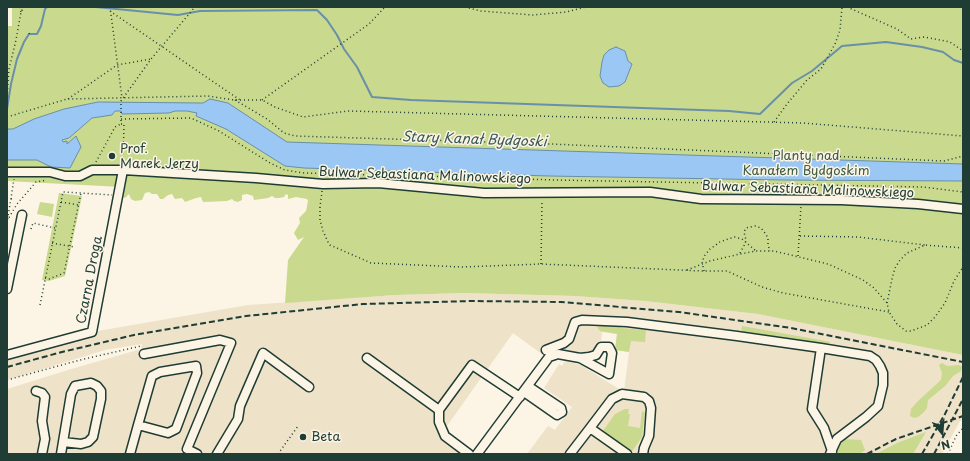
<!DOCTYPE html>
<html>
<head>
<meta charset="utf-8">
<style>
	body { margin:0 }
	#map { position:relative; width:970px; height:461px; overflow:hidden; background:#fcf5e5; font-family:"Playpen Sans",sans-serif }
	canvas { display:block }
	.frame { position:absolute; inset:0; border:8px solid #1f3d34; pointer-events:none }
	.north { position:absolute; left:922px; top:413px; width:40px; height:40px; -webkit-text-stroke:3px #fcf5e5; paint-order:stroke; rotate:163deg; font-size:11px; font-weight:700; line-height:16px; text-align:center; color:#1f3d34 }
	.north::after { content:''; display:block; margin:auto; width:14px; height:18px; background:#1f3d34; clip-path:polygon(50% 0,100% 100%,50% 72%,0 100%) }
</style>
</head>
<body>
<div id="map">
<canvas width="970" height="461"></canvas>
<div class="frame"></div>
<div class="north">N</div>
</div>
<script>
const g = document.querySelector('canvas').getContext('2d');
g.lineJoin = 'round';
function paint(path, color) {
  g.fillStyle = color;
  g.fill(path, 'evenodd');
}
function poly(rows) {
  const path = new Path2D();
  for (const r of rows) {
    path.moveTo(r[0], r[1]);
    for (let i = 2; i < r.length; i += 2) path.lineTo(r[i], r[i + 1]);
  }
  return path;
}
function strokePath(path, color, width, dash) {
  g.strokeStyle = color;
  g.lineWidth = width;
  g.lineCap = dash ? 'butt' : 'round';
  g.setLineDash(dash || []);
  g.stroke(path);
}
function drawText(font, color, halo, rows, align = 'center') {
  g.font = font + ' "Playpen Sans",sans-serif';
  g.lineWidth = 3;
  g.setLineDash([]);
  g.textBaseline = 'middle';
  g.strokeStyle = halo;
  g.fillStyle = color;
  for (const [text, x, y, turn = 0] of rows) {
    g.save();
    g.translate(x, y);
    g.rotate((+turn || 0) * Math.PI / 180);
    g.textAlign = isNaN(turn) ? turn : align;
    if (halo) g.strokeText(text, 0, 0);
    g.fillText(text, 0, 0);
    g.restore();
  }
}
paint(poly([
	[465,293,575,296,645,301,758,314,963,355,963,420,960,421,942,454,527,454,548,426,555,430,572,407,544,388,559,364,562,366,565,361,581,365,622,391,624,391,629,352,615,350,617,334,602,332,601,341,593,351,584,354,562,350,556,347,543,355,513,333,447,426,450,433,471,450,468,454,7,454,7,389,68,370,141,349,142,344,105,350,7,380,7,355,92,332,248,305,395,295]
]), '#eee2c8');
paint(poly([
	[12,7,963,7,963,355,758,314,645,301,575,296,465,293,395,295,285,303,288,260,304,237,298,240,294,233,300,223,299,218,306,211,308,201,307,199,296,197,288,199,288,195,286,194,284,197,279,198,275,198,272,196,268,198,254,200,253,196,247,194,242,195,242,200,238,202,234,201,232,199,227,201,203,202,201,197,196,198,185,202,182,198,175,199,172,194,168,195,163,199,160,199,157,194,152,194,149,192,145,193,142,200,135,201,131,199,129,194,125,198,119,195,121,187,7,181,7,26,12,26],
	[59,193,82,196,65,276,49,281,42,280],
	[40,202,54,204,52,217,37,214],
	[612,324,621,325,621,328,646,330,645,342,631,341,629,352,615,350,617,334,600,331,597,327,600,326],
	[742,326,831,342,823,345,741,334],
	[942,363,947,366,959,365,962,367,961,371,953,376,945,386,928,400,927,408,924,412,918,417,914,418,910,416,911,409,918,401,941,380,942,373,939,365],
	[625,409,629,409,628,414,630,414,628,426,640,428,642,411,645,413,642,437,630,454,603,433,603,431,615,414],
	[926,432,913,454,876,454,897,443],
	[843,439,861,440,865,450,859,454,834,454,836,446]
]), '#c9d98d');
const water = poly([
	[616,47,625,51,628,61,632,64,625,82,619,86,609,87,603,83,600,76,602,62,604,55,609,50,616,47],
	[210,99,228,103,287,142,963,164,963,181,781,180,549,176,304,168,285,166,226,129,196,116,197,113,187,111,175,111,169,113,122,114,121,111,115,111,112,115,92,118,69,138,62,140,63,142,67,141,67,144,76,136,81,147,70,168,51,167,37,160,7,160,7,129,13,129,34,119,64,109,98,102,203,103,210,99]
]);
paint(water, '#9bc7f5');
strokePath(water, '#6990a8', 1);
strokePath(poly([
	[68,7,69,7],
	[96,7,178,15,200,11,317,10,327,20,337,35,344,49,357,67,372,97,411,100,729,111,760,114,792,83,812,71,842,46,886,42,922,47,943,52,954,60,963,63],
	[7,109,11,84,17,59,24,42,29,34,37,34,41,26,45,9,47,7]
]), '#6990a8', 2);
const minor = poly([
	[7,172,50,172,65,176,80,176,92,170,123,170,256,178,323,184,378,183,484,193,650,192,701,199,841,200,918,204,963,209],
	[7,289,22,215],
	[546,350,564,343,569,339,575,322,582,320,627,322,737,336,821,348],
	[144,354,220,340,231,343,187,449,197,454],
	[7,355,92,332,123,170],
	[367,358,439,410,472,365,520,397],
	[36,391,42,393,45,397,42,421,45,439,42,454],
	[524,392,557,415,562,412,561,408,528,386],
	[439,410,439,422,445,436,469,454],
	[590,428,612,399,622,394,644,397,649,401,651,408,649,436,644,448,643,454],
	[61,454,71,394,75,386,91,383,97,386,101,391,101,399,93,437,88,442,81,444,63,442],
	[130,454,138,425,152,376,160,372,196,366,197,373,176,429,168,433,138,425],
	[217,454,238,419,240,406,263,353,309,387],
	[477,454,549,357,558,354,580,358,589,357,596,355,601,347,609,347,612,353,609,374,580,358],
	[570,454,590,428,627,454],
	[830,454,837,439,866,417,878,406,883,385,883,373,880,366,876,360,870,356,821,348,812,409,824,428,832,451]
]);
strokePath(minor, '#1f3d34', 11);
strokePath(poly([
	[20,7,21,12],
	[110,7,122,98],
	[465,7,481,11,533,15,566,12,586,7],
	[669,7,675,7],
	[847,7,897,29,911,39,924,37,950,42,963,51],
	[110,11,240,100],
	[29,33,30,35],
	[7,97,9,69,16,40,21,12,24,7],
	[68,99,117,65,151,59],
	[235,100,267,119,284,133,295,136,551,144,944,161,963,156],
	[262,100,369,24,385,7],
	[7,117,67,99,208,96,234,100,262,100,275,107,303,117,348,111,803,123,963,136],
	[121,119,191,118,219,131,270,163,285,170,304,173,371,175],
	[774,122,787,104,807,80,821,69,835,44,840,30,842,7],
	[96,162,115,127,121,124],
	[123,162,124,124,121,124,121,101,151,59,195,7],
	[385,175,555,180,923,187,963,192],
	[322,191,320,207,320,220,323,231,328,242,330,245,371,263,462,267,541,264,702,271,727,271,762,287,783,293,889,312],
	[7,198,12,199],
	[61,202,79,205],
	[7,221,17,204,36,182,47,180],
	[7,223,14,179],
	[31,229,33,223,55,228],
	[800,236,858,237,925,245],
	[52,243,74,247],
	[740,253,745,244,746,240,744,232,746,228,755,226,761,228,765,233,768,238,768,245,770,251],
	[798,256,801,206],
	[541,264,542,200],
	[687,270,710,261,740,254,756,251,774,251,828,264,863,280,874,288,887,303,889,312,897,324,906,331,911,331,927,325,935,317,945,303,954,281,963,267],
	[704,271,702,262,705,255,710,249,720,242,728,239,735,237,742,239,756,251],
	[45,278,49,279,64,273,81,193],
	[887,303,892,279,895,268,900,260,907,253,925,245,963,248],
	[40,305,63,192,112,195],
	[7,380,80,360,141,346],
	[278,454,298,426],
	[948,454,956,436,963,428]
]), '#1f3d34', 1.5, [1, 3]);
strokePath(minor, '#fcf5e5', 8);
strokePath(poly([
	[7,367,62,352,134,335,246,316,363,304,471,301,561,302,679,312,791,328,963,362],
	[867,454,896,439,963,416],
	[922,454,945,414,963,377],
	[934,454,963,399]
]), '#1f3d34', 2, [6, 3]);
for (const [x, y, r, color] of [
	[112,156,4,"#1f3d34"],
	[303,437,4,"#1f3d34"]
]) {
  const dot = new Path2D();
  dot.arc(x, y, r, 0, 2 * Math.PI);
  g.fillStyle = color;
  g.fill(dot);
  strokePath(dot, '#fcf5e5', 1.5);
}
drawText('13px', '#1f3d34', '#fcf5e5', [
	["Prof.",120,149],
	["Marek Jerzy",120,164],
	["Beta",311,437]
], 'left');
drawText('13px', '#415c46', '#fcf5e5', [
	["Planty nad",806,156],
	["Kanałem Bydgoskim",806,171]
]);
drawText('13px', '#1f3d34', '#fcf5e5', [
	["Bulwar Sebastiana Malinowskiego",425,176,2],
	["Bulwar Sebastiana Malinowskiego",808,190,2],
	["Czarna Droga",90,280,-79]
]);
drawText('italic 14px', '#38595b', '#fcf5e5', [
	["Stary Kanał Bydgoski",474,140,2]
]);
</script>
</body>
</html>
